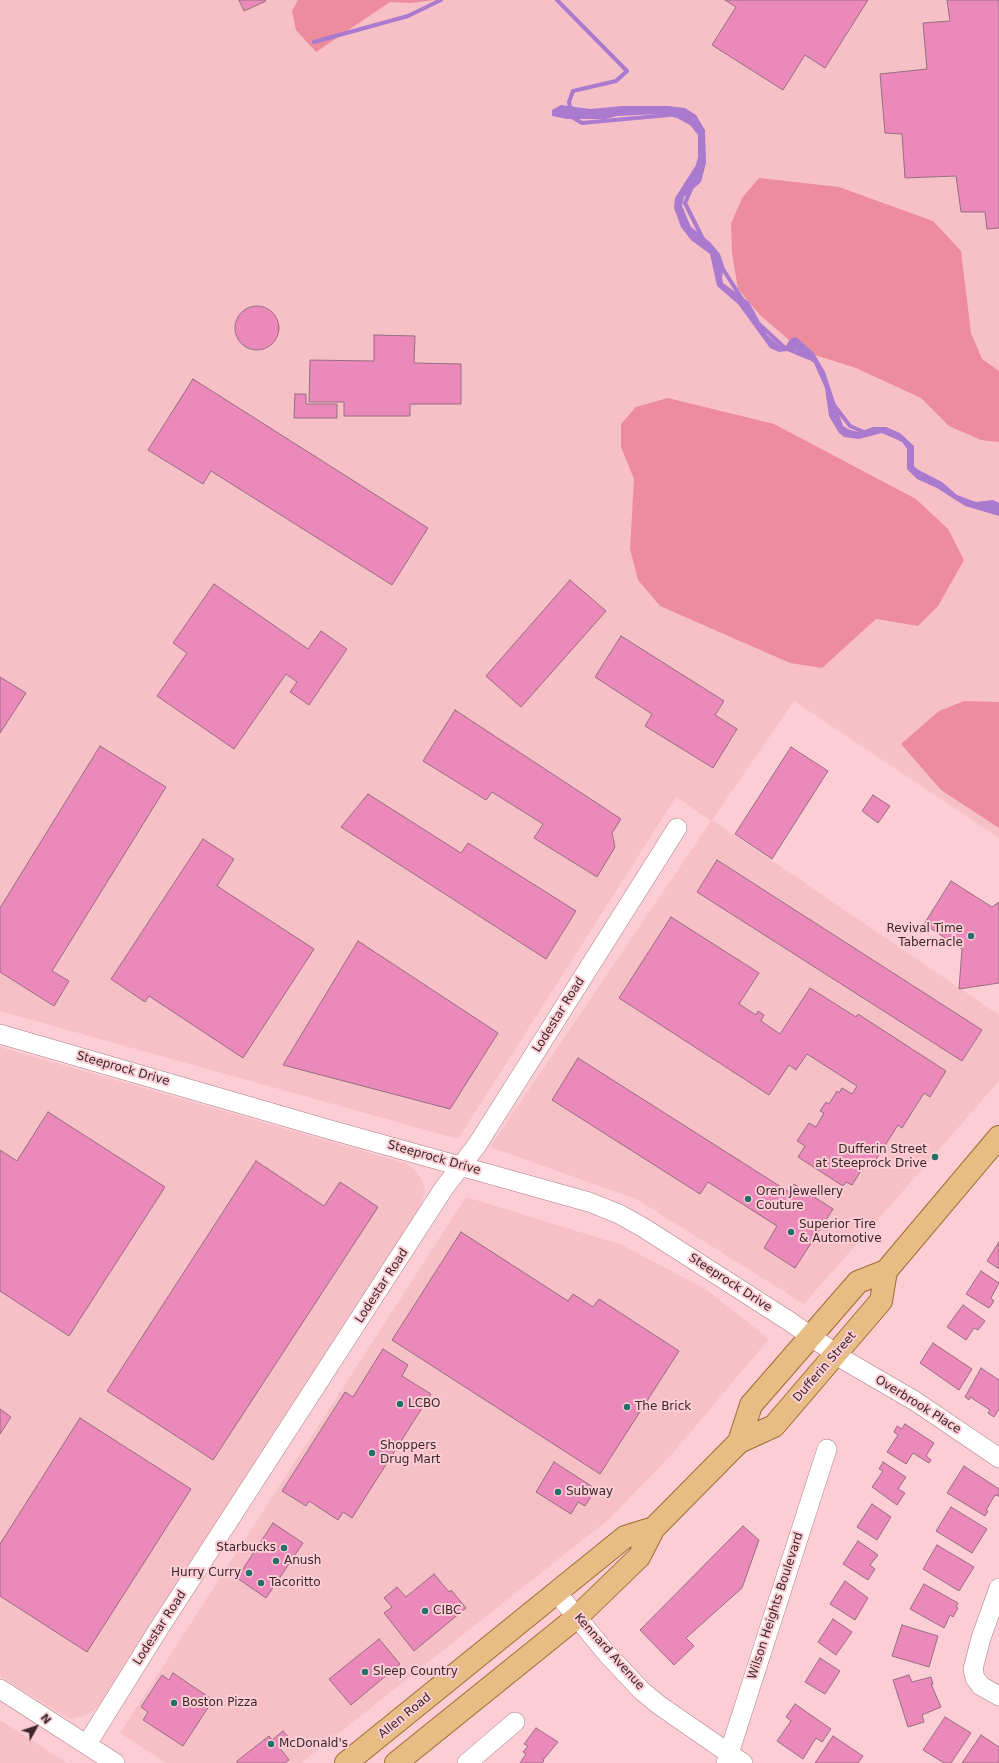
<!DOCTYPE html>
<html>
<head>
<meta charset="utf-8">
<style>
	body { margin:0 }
	#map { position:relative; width:999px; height:1763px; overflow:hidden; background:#fccdd4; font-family:"DejaVu Sans",sans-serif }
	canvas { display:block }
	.north { position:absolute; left:16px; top:1707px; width:40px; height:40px; -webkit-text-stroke:3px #fccdd4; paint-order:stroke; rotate:50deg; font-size:11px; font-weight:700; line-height:16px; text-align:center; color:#3a282b }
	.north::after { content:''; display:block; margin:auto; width:14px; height:18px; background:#3a282b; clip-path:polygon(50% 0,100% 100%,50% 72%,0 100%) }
</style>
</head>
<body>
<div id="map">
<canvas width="999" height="1763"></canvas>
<div class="north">N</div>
</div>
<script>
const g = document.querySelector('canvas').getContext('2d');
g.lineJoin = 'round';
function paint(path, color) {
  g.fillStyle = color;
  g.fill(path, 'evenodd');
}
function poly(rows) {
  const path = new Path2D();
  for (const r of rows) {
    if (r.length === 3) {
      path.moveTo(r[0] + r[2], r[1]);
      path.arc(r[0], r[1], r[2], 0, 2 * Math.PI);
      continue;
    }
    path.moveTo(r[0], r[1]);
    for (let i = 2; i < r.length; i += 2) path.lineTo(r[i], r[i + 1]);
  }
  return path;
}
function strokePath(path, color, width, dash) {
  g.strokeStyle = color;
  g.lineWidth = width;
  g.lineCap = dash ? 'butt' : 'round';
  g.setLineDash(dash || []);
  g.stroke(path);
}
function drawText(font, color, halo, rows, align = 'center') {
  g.font = font + ' "DejaVu Sans",sans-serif';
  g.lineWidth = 4;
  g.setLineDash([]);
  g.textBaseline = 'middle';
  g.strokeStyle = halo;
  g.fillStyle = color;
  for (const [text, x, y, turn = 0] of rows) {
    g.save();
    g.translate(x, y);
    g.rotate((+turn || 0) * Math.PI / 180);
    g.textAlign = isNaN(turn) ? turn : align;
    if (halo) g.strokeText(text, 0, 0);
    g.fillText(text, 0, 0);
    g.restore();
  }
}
paint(poly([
	[0,0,999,0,999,838,794,701,712,820,999,1015,999,1081,804,1304,636,1199,490,1147,711,821,676,797,458,1139,0,1011],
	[0,1047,405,1163,415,1170,422,1180,425,1192,421,1206,99,1705,92,1712,83,1716,71,1719,57,1712,0,1676],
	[466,1197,622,1245,707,1290,769,1339,673,1453,609,1519,301,1763,166,1763,120,1733],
	[0,1720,67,1763,0,1763]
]), '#f7c0c7');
paint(poly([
	[298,0,435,0,411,3,390,2,316,52,296,30,292,11],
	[759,178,839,187,933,221,961,251,971,333,982,359,999,371,999,442,981,440,949,426,921,398,856,368,802,351,760,315,738,289,732,253,731,224,742,198],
	[668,398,774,424,916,499,948,529,964,560,938,606,918,626,876,619,822,668,790,663,660,606,638,580,630,549,634,479,621,447,621,424,636,407],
	[964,701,999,702,999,828,941,790,901,744,939,711]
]), '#ec8c9d');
paint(poly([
	[561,105,590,109,622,106,668,106,685,108,696,115,705,130,706,163,701,182,684,197,682,206,691,227,710,242,720,254,724,266,722,277,723,283,749,302,767,335,781,347,786,346,790,339,796,337,814,353,825,372,843,426,850,430,859,432,873,427,886,427,900,433,914,446,914,466,917,469,942,482,957,495,976,502,993,500,999,503,999,516,965,506,937,488,917,479,907,469,907,449,902,442,882,433,859,439,844,437,839,433,829,416,825,388,814,363,796,350,779,352,770,348,738,304,717,286,710,254,691,240,681,227,674,208,675,198,696,165,698,157,698,135,690,125,677,118,660,114,617,116,606,119,567,119,552,116,552,110]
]), '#aa7acf');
strokePath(poly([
	[557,0,627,71,616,81,573,91,569,102,571,111],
	[314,42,408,16,441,0],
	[572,117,582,123,669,115],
	[692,187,685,203,703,239],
	[721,266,742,299],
	[759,324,785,348,809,358],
	[834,405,850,426,866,433]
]), '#aa7acf', 4);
const building = poly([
	[239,0,265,0,266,1,244,11,239,0],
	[725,0,868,0,825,68,805,55,783,90,712,45,736,7,725,0],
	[947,0,999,0,999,228,987,229,985,212,961,212,956,176,905,178,902,134,885,133,880,74,927,69,923,23,950,21,947,0],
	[257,328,22],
	[374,335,415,336,414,363,461,364,461,404,410,404,410,416,344,416,344,402,309,402,310,360,374,361,374,335],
	[193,379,428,528,392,585,211,471,203,484,148,450,193,379],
	[295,394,306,394,306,404,337,404,337,418,294,418,295,394],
	[570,580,606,611,521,707,486,676,570,580],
	[214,584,308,649,321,631,347,649,309,705,290,692,297,682,286,674,234,749,157,696,187,653,173,643,214,584],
	[621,636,724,701,715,715,737,729,713,768,645,726,652,714,595,677,621,636],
	[0,677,26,693,0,733,0,677],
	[455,710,621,819,612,833,615,847,597,877,534,838,543,824,492,792,486,800,423,761,455,710],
	[100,746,166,787,52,971,69,981,54,1006,0,972,0,908,100,746],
	[791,747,828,771,772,859,735,834,791,747],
	[368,794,461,853,468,843,576,911,546,959,341,827,368,794],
	[873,795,890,806,878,823,862,811,873,795],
	[203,839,234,859,217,886,314,949,243,1058,149,996,145,1002,111,979,203,839],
	[717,860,982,1030,962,1061,697,892,717,860],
	[951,881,992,907,999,902,999,983,959,989,962,949,924,924,951,881],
	[671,917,759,973,739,1004,756,1015,758,1011,764,1015,761,1021,780,1034,810,988,856,1017,858,1014,946,1071,930,1097,924,1093,902,1128,898,1125,871,1167,866,1163,852,1185,846,1182,843,1186,798,1157,805,1146,797,1141,809,1123,816,1127,824,1113,820,1111,826,1102,829,1104,837,1091,839,1093,842,1088,852,1094,857,1086,807,1054,796,1070,789,1065,769,1095,619,998,671,917],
	[358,941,498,1033,450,1109,283,1065,358,941],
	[578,1058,789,1192,794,1184,833,1209,795,1268,764,1248,777,1226,708,1182,700,1194,552,1100,578,1058],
	[48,1112,165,1187,69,1336,0,1291,0,1150,17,1161,48,1112],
	[256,1161,324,1206,340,1182,378,1207,213,1460,107,1391,256,1161],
	[461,1232,568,1301,573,1294,593,1307,599,1299,679,1351,600,1474,392,1340,461,1232],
	[999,1242,999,1269,987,1261,999,1242],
	[981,1271,999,1283,991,1298,994,1301,989,1308,966,1294,981,1271],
	[963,1305,985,1321,978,1330,974,1328,966,1340,947,1327,963,1305],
	[933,1343,972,1369,959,1390,920,1363,933,1343],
	[383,1349,408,1365,402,1376,431,1394,352,1518,343,1512,338,1520,309,1501,306,1506,282,1491,345,1392,353,1397,383,1349],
	[981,1368,999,1380,999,1409,994,1417,988,1413,990,1410,970,1397,969,1400,965,1397,981,1368],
	[0,1409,11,1417,0,1434,0,1409],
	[80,1418,191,1489,87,1652,0,1596,0,1544,80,1418],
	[905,1424,934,1443,926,1456,931,1460,929,1463,913,1453,906,1464,887,1452,898,1435,894,1432,897,1426,902,1429,905,1424],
	[554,1462,596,1489,585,1506,578,1502,571,1514,536,1492,554,1462],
	[883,1462,906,1477,898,1489,905,1493,897,1505,872,1487,883,1471,879,1469,883,1462],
	[964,1466,999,1489,999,1496,995,1495,986,1510,988,1511,985,1516,947,1493,964,1466],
	[872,1504,891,1517,877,1540,857,1527,872,1504],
	[951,1507,987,1529,972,1553,936,1531,951,1507],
	[273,1523,303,1543,266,1598,237,1578,273,1523],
	[743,1526,759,1540,742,1588,686,1638,694,1646,674,1665,640,1630,743,1526],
	[858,1541,878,1555,870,1565,875,1569,868,1580,843,1564,858,1541],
	[937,1545,974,1567,959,1591,923,1569,937,1545],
	[434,1574,449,1592,451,1590,466,1608,414,1651,384,1613,392,1607,384,1598,397,1587,406,1597,434,1574],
	[845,1581,868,1598,855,1620,830,1604,845,1581],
	[924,1584,958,1603,956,1607,958,1608,953,1617,950,1615,944,1628,910,1609,924,1584],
	[833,1619,852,1632,836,1655,818,1642,833,1619],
	[902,1625,938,1636,929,1667,892,1656,902,1625],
	[379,1639,400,1664,351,1705,329,1679,379,1639],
	[820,1658,840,1671,825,1694,805,1682,820,1658],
	[173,1673,213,1700,183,1746,143,1720,148,1712,141,1707,162,1675,169,1680,173,1673],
	[909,1675,912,1682,931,1677,933,1684,931,1684,941,1707,922,1715,924,1722,908,1727,893,1680,909,1675],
	[795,1704,831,1729,822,1742,816,1738,803,1759,777,1741,791,1721,786,1717,795,1704],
	[945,1717,971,1733,951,1763,944,1763,923,1750,945,1717],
	[536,1728,558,1742,544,1759,542,1759,544,1761,542,1763,520,1763,526,1754,523,1752,528,1746,524,1744,536,1728],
	[283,1731,290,1739,279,1747,289,1760,285,1763,237,1763,237,1761,269,1736,272,1740,283,1731],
	[981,1735,999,1747,999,1763,962,1763,981,1735],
	[833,1736,863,1756,858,1763,815,1763,833,1736]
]);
paint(building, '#eb89ba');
strokePath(building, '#956f81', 1);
const minor = poly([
	[0,1034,331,1130,589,1202,619,1214,644,1228,789,1321,846,1361,915,1401,999,1458],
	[999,1588,981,1638,973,1669,975,1678,981,1686,999,1696],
	[557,1593,608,1655,642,1691,659,1705,743,1763],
	[0,1689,115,1763],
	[87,1744,158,1630,444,1188,477,1145,677,828],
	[467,1763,515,1722],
	[726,1763,827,1449]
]);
const major = poly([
	[739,1442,751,1405,858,1282,886,1271,999,1137],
	[346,1763,625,1537,654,1528],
	[396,1763,577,1617,639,1557,654,1528,739,1442,774,1426,881,1301,886,1271]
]);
strokePath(minor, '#a97e84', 20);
strokePath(major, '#a06c31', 24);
strokePath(minor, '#fff', 19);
strokePath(major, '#e7bd85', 22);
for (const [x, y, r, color] of [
	[971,936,4,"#256f6a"],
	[935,1157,4,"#256f6a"],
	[748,1199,4,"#256f6a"],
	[791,1232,4,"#256f6a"],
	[400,1404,4,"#256f6a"],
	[627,1407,4,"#256f6a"],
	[372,1453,4,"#256f6a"],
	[558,1492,4,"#256f6a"],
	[284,1548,4,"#256f6a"],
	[276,1561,4,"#256f6a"],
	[249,1573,4,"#256f6a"],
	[261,1583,4,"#256f6a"],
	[425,1611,4,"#256f6a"],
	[365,1672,4,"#256f6a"],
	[174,1703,4,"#256f6a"],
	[271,1744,4,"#256f6a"]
]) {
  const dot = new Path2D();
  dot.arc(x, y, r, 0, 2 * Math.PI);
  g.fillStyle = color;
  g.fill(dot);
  strokePath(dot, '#fccdd4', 1.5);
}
drawText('12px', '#3a282b', '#fccdd4', [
	["Revival Time",963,929,"right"],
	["Tabernacle",963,943,"right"],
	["Dufferin Street",927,1150,"right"],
	["at Steeprock Drive",927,1164,"right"],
	["Oren Jewellery",756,1192],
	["Couture",756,1206],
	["Superior Tire",799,1225],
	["& Automotive",799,1239],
	["LCBO",408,1404],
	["The Brick",635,1407],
	["Shoppers",380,1446],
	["Drug Mart",380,1460],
	["Subway",566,1492],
	["Starbucks",276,1548,"right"],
	["Anush",284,1561],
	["Hurry Curry",241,1573,"right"],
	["Tacoritto",269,1583],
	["CIBC",433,1611],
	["Sleep Country",373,1672],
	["Boston Pizza",182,1703],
	["McDonald's",279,1744]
], 'left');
drawText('12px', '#3a282b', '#fccdd4', [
	["Lodestar Road",559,1015,-58],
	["Steeprock Drive",123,1069,16],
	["Steeprock Drive",434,1158,16],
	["Steeprock Drive",730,1283,33],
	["Lodestar Road",382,1286,-57],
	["Dufferin Street",825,1367,-49],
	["Overbrook Place",918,1405,32],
	["Wilson Heights Boulevard",776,1606,-72],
	["Lodestar Road",160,1628,-57],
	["Kennard Avenue",609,1652,48],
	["Allen Road",405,1716,-39]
]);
</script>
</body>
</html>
